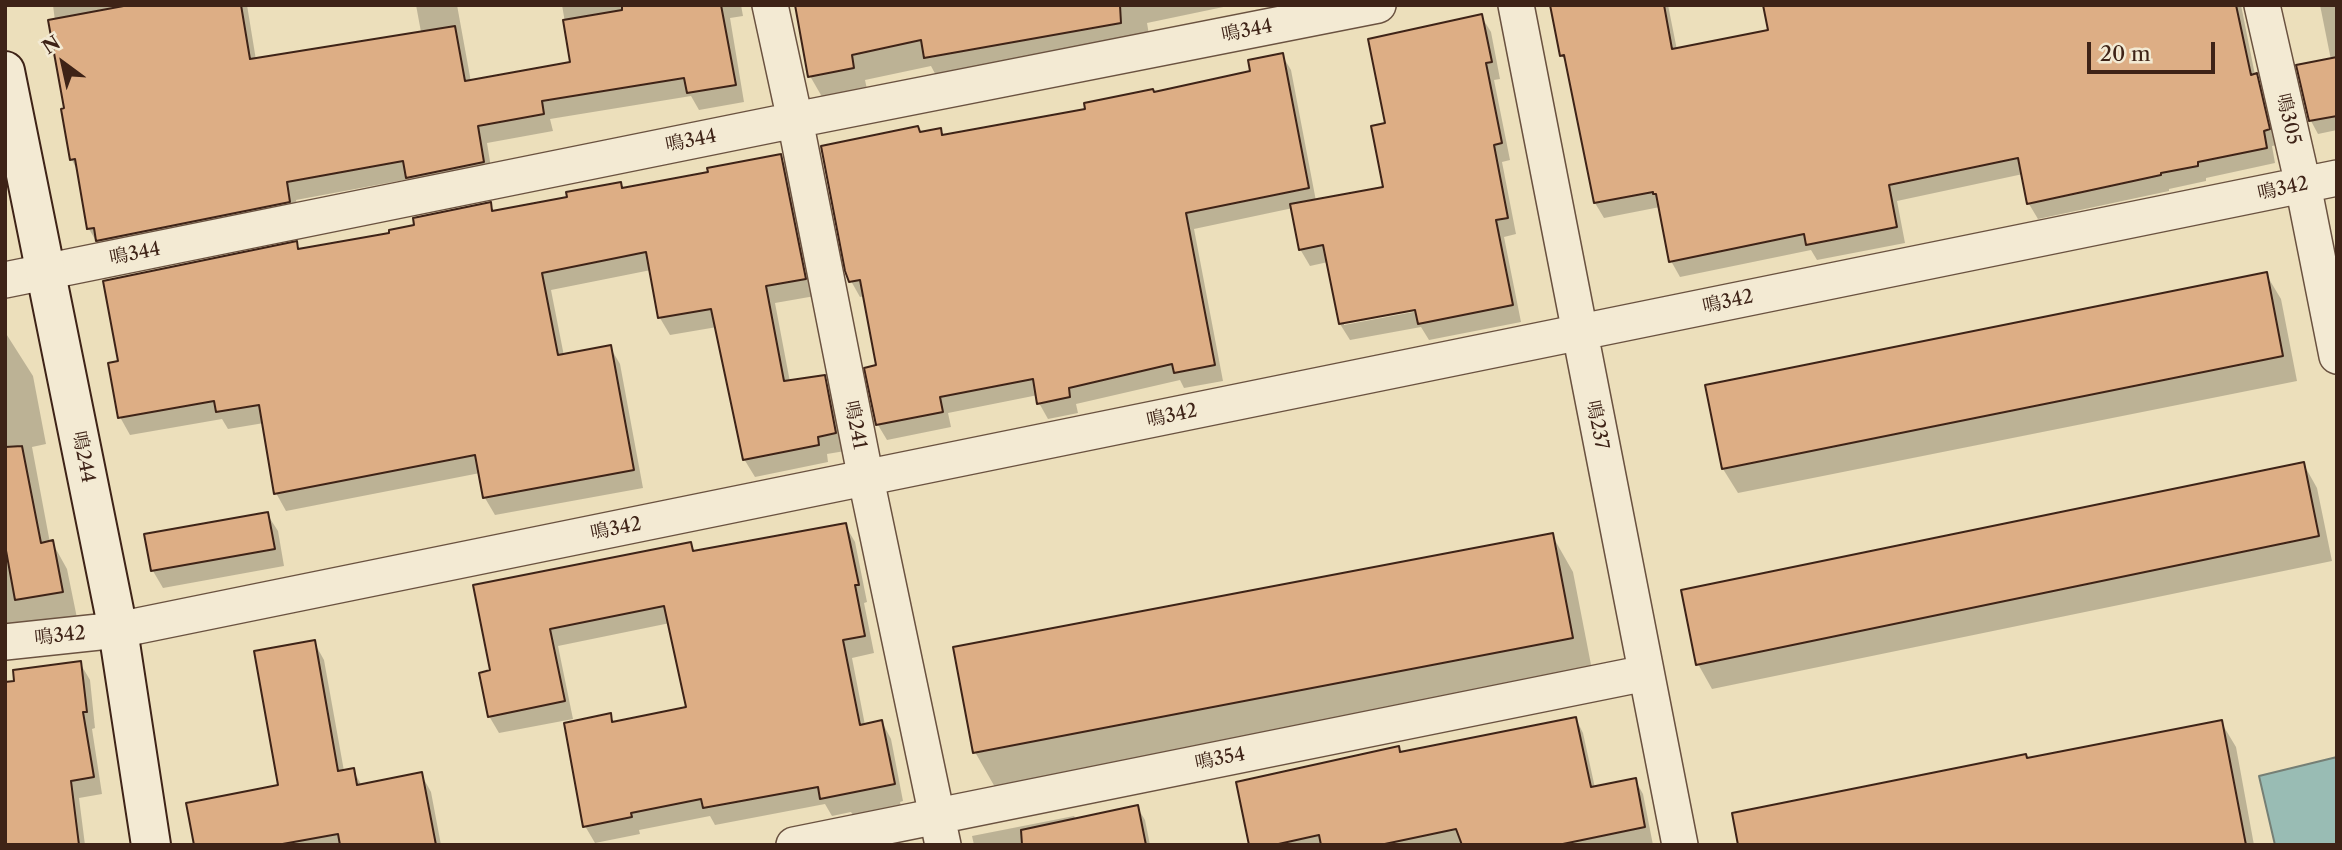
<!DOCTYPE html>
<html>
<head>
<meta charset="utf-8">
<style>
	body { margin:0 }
	#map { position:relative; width:2342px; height:850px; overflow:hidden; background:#ecdfbb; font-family:"Libre Caslon Text",serif }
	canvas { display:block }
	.frame { position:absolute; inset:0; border:7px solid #3e2317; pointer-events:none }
	.north { position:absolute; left:28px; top:28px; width:70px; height:70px; -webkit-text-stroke:5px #f3ead3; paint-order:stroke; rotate:327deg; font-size:19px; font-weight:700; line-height:28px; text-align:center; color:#3e2317 }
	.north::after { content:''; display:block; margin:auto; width:24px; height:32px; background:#3e2317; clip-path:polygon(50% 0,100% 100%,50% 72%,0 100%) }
	.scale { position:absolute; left:2087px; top:42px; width:128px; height:32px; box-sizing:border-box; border:4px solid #3e2317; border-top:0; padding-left:9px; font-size:21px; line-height:24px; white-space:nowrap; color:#3e2317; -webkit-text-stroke:5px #f3ead3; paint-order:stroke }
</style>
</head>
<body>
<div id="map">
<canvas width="2342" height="850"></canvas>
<div class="frame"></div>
<div class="north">N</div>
<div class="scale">20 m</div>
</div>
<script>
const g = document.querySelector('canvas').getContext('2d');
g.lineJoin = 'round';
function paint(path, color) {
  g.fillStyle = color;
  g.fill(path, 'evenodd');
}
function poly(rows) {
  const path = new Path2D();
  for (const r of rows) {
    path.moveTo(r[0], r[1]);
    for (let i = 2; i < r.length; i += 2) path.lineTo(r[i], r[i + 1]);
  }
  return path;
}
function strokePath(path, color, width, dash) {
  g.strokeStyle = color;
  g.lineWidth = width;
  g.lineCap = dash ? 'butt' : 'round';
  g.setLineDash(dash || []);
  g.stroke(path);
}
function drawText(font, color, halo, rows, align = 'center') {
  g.font = font + ' "Libre Caslon Text","Noto Serif JP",serif';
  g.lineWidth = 6;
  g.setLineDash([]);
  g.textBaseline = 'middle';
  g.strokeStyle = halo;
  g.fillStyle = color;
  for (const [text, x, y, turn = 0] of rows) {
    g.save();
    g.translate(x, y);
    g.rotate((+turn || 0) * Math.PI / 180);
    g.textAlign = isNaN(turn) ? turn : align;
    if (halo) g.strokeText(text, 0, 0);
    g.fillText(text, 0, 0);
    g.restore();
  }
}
const water = poly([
	[2337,757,2337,845,2275,845,2259,776,2337,757]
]);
paint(water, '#99bcb4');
strokePath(water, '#757f75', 2);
paint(poly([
	[53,5,247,5,256,60,421,32,416,5,457,5,471,82,572,64,562,5,741,5,743,16,730,18,744,102,699,110,691,96,550,119,553,131,487,143,493,180,418,195,409,179,296,200,299,219,99,246,89,229,78,172,72,160],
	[796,5,1233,5,1147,23,1151,46,940,83,931,66,865,80,868,94,825,102,810,76],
	[1552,5,1668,5,1677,50,1770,32,1765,5,2241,5,2255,75,2265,91,2277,145,2272,146,2275,163,2206,178,2206,181,2169,189,2169,191,2038,219,2029,204,2023,174,1897,201,1905,243,1817,260,1811,250,1680,277,1671,261,1660,207,1604,218,1595,203,1568,67,1562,55],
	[2320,5,2337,5,2337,130,2318,134,2311,121,2331,60],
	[1481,16,1491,32,1500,79,1494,80,1510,160,1502,162,1516,234,1504,237,1521,322,1429,340,1421,327,1350,340,1340,324,1328,262,1310,266,1300,249,1293,208,1194,229,1223,381,1184,388,1180,380,1076,404,1078,413,1048,419,1039,403,1038,395,948,413,951,427,887,440,878,425,878,367,865,296,860,297,851,281,921,134,940,130,943,136,1087,111,1252,73,1282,55,1291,70,1316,201,1385,188,1387,125],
	[1423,307,1424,310,1344,325,1344,322],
	[780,156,790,173,815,296,775,303,790,382,824,377,834,395,845,451,827,454,828,462,755,477,744,459,717,327,670,335,660,318,651,270,551,290,564,356,610,347,620,364,643,488,495,515,485,498,480,473,286,511,276,493,264,423,228,429,222,419,130,435,120,417,120,363,296,243,300,251,391,235,490,204,495,213,569,198,620,184,624,190,710,173],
	[2266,274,2281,299,2297,381,1738,493,1723,469],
	[5,332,33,376,46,444,32,447,50,543,52,542,67,569,77,618,5,632],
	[2303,463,2317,488,2332,561,1712,689,1698,664],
	[267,514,278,531,284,566,163,588,153,571],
	[845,525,855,542,867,602,864,603,874,653,852,658,865,725,882,722,891,739,903,801,900,802,904,821,862,830,851,812,832,816,825,804,715,825,710,816,639,830,640,834,595,843,585,826,610,715,614,723,688,708,670,623,558,646,573,719,499,733,489,716,492,672,475,587,690,544,696,553],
	[1552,535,1573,572,1593,675,996,789,975,752],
	[314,642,324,660,344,771,353,770,362,786,421,774,431,792,441,845,196,845,280,786],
	[80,663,90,680,95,728,92,729,102,794,79,798,85,845,5,845],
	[1576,719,1583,733,1595,788,1635,780,1643,794,1653,845,1251,845,1398,748,1401,754],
	[2221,722,2236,747,2254,845,1740,845,2027,760],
	[1137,807,1145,820,1150,845,974,845,972,836,1074,816,1076,819]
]), '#0003');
const building = poly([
	[129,5,241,5,250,59,455,26,465,81,570,62,563,20,622,10,622,5,721,5,736,85,687,93,684,78,542,101,544,114,478,126,484,162,406,178,403,161,287,182,290,202,96,241,94,228,87,229,75,159,70,160,61,109,64,108,48,20,129,5],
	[795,5,1120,5,1121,23,924,58,921,40,852,55,854,68,808,77,795,5],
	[1550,5,1664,5,1672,49,1768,30,1763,5,2236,5,2251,75,2257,73,2270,129,2264,131,2267,148,2198,162,2198,166,2161,173,2161,175,2027,204,2018,158,1889,185,1897,227,1806,245,1804,234,1669,262,1656,194,1653,194,1653,192,1594,203,1564,55,1560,56,1550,5],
	[1482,14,1492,62,1486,63,1502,143,1494,145,1508,218,1496,220,1513,305,1418,324,1415,310,1339,324,1323,245,1299,250,1290,204,1383,187,1371,126,1385,123,1368,39,1482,14],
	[1283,53,1309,188,1186,213,1215,365,1174,373,1172,364,1069,388,1070,397,1037,404,1033,379,940,397,943,412,876,425,864,368,876,365,860,280,849,282,845,271,821,146,918,126,920,132,941,128,942,135,1085,109,1084,103,1153,89,1154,92,1250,71,1248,60,1283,53],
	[2337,57,2337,116,2309,121,2296,65,2337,57],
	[781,154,806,279,766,286,784,381,825,375,836,433,818,437,819,445,743,460,711,309,658,318,646,252,542,273,558,355,611,345,634,470,483,498,475,455,274,494,259,405,216,412,214,401,118,418,108,363,118,361,103,281,297,241,298,249,389,233,389,230,414,225,413,218,491,202,492,211,567,197,566,192,621,182,622,188,708,172,707,168,781,154],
	[2267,272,2283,356,1722,469,1705,385,2267,272],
	[22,446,41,543,53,540,63,592,15,600,5,545,5,447,22,446],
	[2304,462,2319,536,1696,665,1681,590,2304,462],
	[268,512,275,549,151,571,144,534,268,512],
	[846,523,859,585,855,585,865,636,843,640,860,725,882,720,895,784,820,799,818,787,703,808,701,799,631,813,632,817,583,827,564,723,611,713,612,722,686,707,664,606,550,629,565,701,488,717,479,673,490,670,473,585,691,542,693,551,846,523],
	[1553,533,1573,638,973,753,953,647,1553,533],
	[315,640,338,771,354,768,357,785,422,772,436,845,340,845,338,834,277,845,194,845,186,803,278,785,254,651,315,640],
	[81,661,87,712,83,712,94,777,71,781,79,845,5,845,5,682,14,681,13,670,81,661],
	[1576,717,1591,787,1636,778,1645,827,1558,845,1462,845,1456,829,1380,845,1321,845,1319,835,1274,845,1249,845,1236,782,1399,746,1400,752,1576,717],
	[2222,720,2246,845,1738,845,1732,813,2026,754,2027,758,2222,720],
	[1138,805,1146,845,1022,845,1021,830,1138,805]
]);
paint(building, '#ddae85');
strokePath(building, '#3e2317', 2);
const street = poly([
	[770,5,795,120,866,479,943,845],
	[1516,5,1680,845],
	[2262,5,2303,185,2337,356],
	[5,280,795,120,1378,5],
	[5,642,118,630,2337,178],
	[794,845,1646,673]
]);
const secondary = poly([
	[5,71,118,630,151,845]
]);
strokePath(street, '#6a5240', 38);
strokePath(secondary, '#3e2317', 42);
strokePath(street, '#f3ead3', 35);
strokePath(secondary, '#f3ead3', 38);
drawText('19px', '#3e2317', '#f3ead3', [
	["鳴344",1247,31,-11],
	["鳴305",2288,119,77],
	["鳴344",691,141,-11],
	["鳴342",2283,189,-12],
	["鳴344",135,254,-11],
	["鳴342",1728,302,-12],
	["鳴342",1172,416,-12],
	["鳴241",855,425,79],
	["鳴237",1597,425,79],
	["鳴244",83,457,79],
	["鳴342",616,529,-11],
	["鳴342",60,636,-6],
	["鳴354",1220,759,-11]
]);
</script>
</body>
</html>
